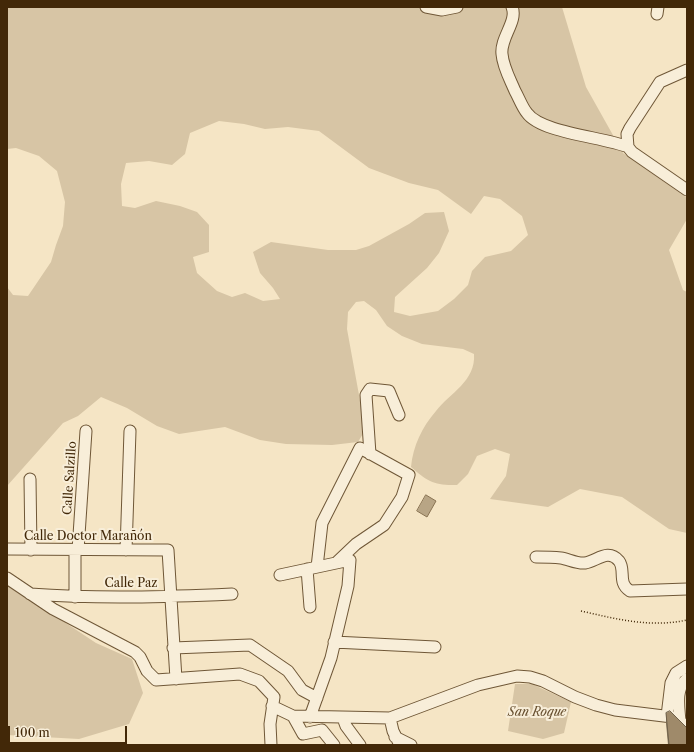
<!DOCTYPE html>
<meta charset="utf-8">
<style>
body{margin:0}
#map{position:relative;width:694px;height:752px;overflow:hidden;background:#f5e5c5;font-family:"Libre Caslon Text",serif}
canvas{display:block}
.frame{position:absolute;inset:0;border:8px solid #422808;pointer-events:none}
.scale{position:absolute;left:8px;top:726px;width:119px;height:18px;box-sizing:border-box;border:2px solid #422808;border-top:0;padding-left:5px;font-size:12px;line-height:14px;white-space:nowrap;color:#422808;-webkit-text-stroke:3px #f8eed9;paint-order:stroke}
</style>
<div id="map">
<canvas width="694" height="752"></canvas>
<div class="frame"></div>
<div class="scale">100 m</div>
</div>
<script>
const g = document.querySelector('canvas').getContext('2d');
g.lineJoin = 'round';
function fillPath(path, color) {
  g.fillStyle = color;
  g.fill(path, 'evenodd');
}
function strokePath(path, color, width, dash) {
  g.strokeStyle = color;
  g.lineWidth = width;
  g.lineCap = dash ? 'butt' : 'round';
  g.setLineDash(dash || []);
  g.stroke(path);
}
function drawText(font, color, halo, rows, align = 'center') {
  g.font = font + ' "Libre Caslon Text",serif';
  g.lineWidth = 4;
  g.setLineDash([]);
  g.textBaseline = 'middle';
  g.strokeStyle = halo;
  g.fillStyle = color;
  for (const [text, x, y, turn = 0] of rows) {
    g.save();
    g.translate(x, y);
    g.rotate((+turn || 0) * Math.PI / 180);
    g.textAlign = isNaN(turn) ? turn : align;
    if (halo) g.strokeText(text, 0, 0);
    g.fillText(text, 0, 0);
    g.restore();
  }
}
const green = new Path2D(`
 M7,7h555l24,80 37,66 64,45v21l-18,31 14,40 4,2v241l-18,-4 -47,-32 -42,-8 -32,18 -58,-8 16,-23 4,-22 -15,-5 -18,7 -9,18 -11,11c-22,1 -30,-4 -46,-18 2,-21 11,-40 25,-56 14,-18 40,-30 38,-57l-11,-5 -41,-5 -20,-8 -15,-10 -11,-16 -12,-9 -8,1 -8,10 -1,17 16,88 1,15 -6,10 -26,3 -46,-1 -26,-4 -35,-13 -46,7 -22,-8 -30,-18 -26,-11 -23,19 -15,7 -56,63v-199l6,8 15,1 23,-34 5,-17 7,-19 2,-24 -8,-31 -18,-15 -23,-8 -9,1zM219,121l25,3 21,5 23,-2 31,4 50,37 40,15 29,7 33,24 13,-18 16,3 22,17 6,19 -17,16 -26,6 -13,14 -4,14 -14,14 -16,12 -28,5 -16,-4 1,-15 32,-29 12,-15 10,-22 -5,-19 -19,1 -16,11 -40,22 -13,4h-28l-57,-8 -18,10 7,21 13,15 7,11 -17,2 -18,-8 -13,4 -15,-6 -20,-18 -4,-16 16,-5v-27l-12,-13 -17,-6 -24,-5 -21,7 -13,-2 -1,-22 5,-21 23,-2 23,4 13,-11 5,-21z
 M7,584l89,59 36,16 11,34 -14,31 -50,15 -72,-4z
 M515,684h17l39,18 -7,31 -21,6 -35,-8z`);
const water = new Path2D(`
 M426,495l10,6 -9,16 -10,-6z`);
const path = new Path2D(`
 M581,611c35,8 70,17 106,9`);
const minor = new Path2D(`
 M426,7l16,3 15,-3
 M512,7c6,14 -12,31 -10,47 1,13 8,25 13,37 4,7 7,16 12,22 14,20 77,24 101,34l4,5 55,38
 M657,14l1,-7
 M628,147l-1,-13 3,-6 30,-46 27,-12
 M370,454l-4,-59 4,-6 19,2 10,24
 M30,479l1,71
 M7,549l161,1 8,129
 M78,550l8,-119
 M126,550l4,-119
 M536,557c8,0 16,0 25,1 7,1 16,6 24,5 12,-2 23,-15 34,-2 7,9 -2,22 11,30l57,-2
 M317,567l5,-44 38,-75 49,27 -7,22 -18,28 -28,19 -20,19
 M307,569l3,38
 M280,575l70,-15 -2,26 -17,72 -21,59
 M7,578l46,31 82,43 5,5 7,14 9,9 84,-6 19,7 15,16 -4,27 1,21
 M30,594c68,5 135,3 202,0
 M75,597v-47
 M334,642l101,5
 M173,648l77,-3 38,26 14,19 15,8
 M272,706l21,10 97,2 88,-33 39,-9 13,1 13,4 32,16 21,8 19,5 57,7 8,4 7,7
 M293,716l10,18 19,-4 12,15
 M667,716l4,-33 5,-10 11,-7
 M343,718l3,8 14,19
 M390,718l3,13 7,14
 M680,721c-1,-13 -5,-33 7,-42
 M395,737l16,8`);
const wall = new Path2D(`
 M666,713l21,32h-19l-2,-22z`);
const building = new Path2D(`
 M670,711l17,17v17h-18l-3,-32z`);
const streetNames = [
 ["Calle Salzillo",70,478,-86],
 ["Calle Doctor Marañón",88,537],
 ["Calle Paz",131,584]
];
const parkNames = [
 ["San Roque",537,713]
];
fillPath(green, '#d7c5a5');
fillPath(water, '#b8a585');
strokePath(water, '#897353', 1);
strokePath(minor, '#6f5737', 13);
strokePath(path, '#422808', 1.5, [1, 2]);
strokePath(minor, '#f8eed9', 11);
fillPath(wall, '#89775b');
fillPath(building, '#9f8a6a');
strokePath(building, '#6f614a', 1);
drawText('12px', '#422808', '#f8eed9', streetNames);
drawText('italic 12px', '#674f2f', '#f8eed9', parkNames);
</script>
